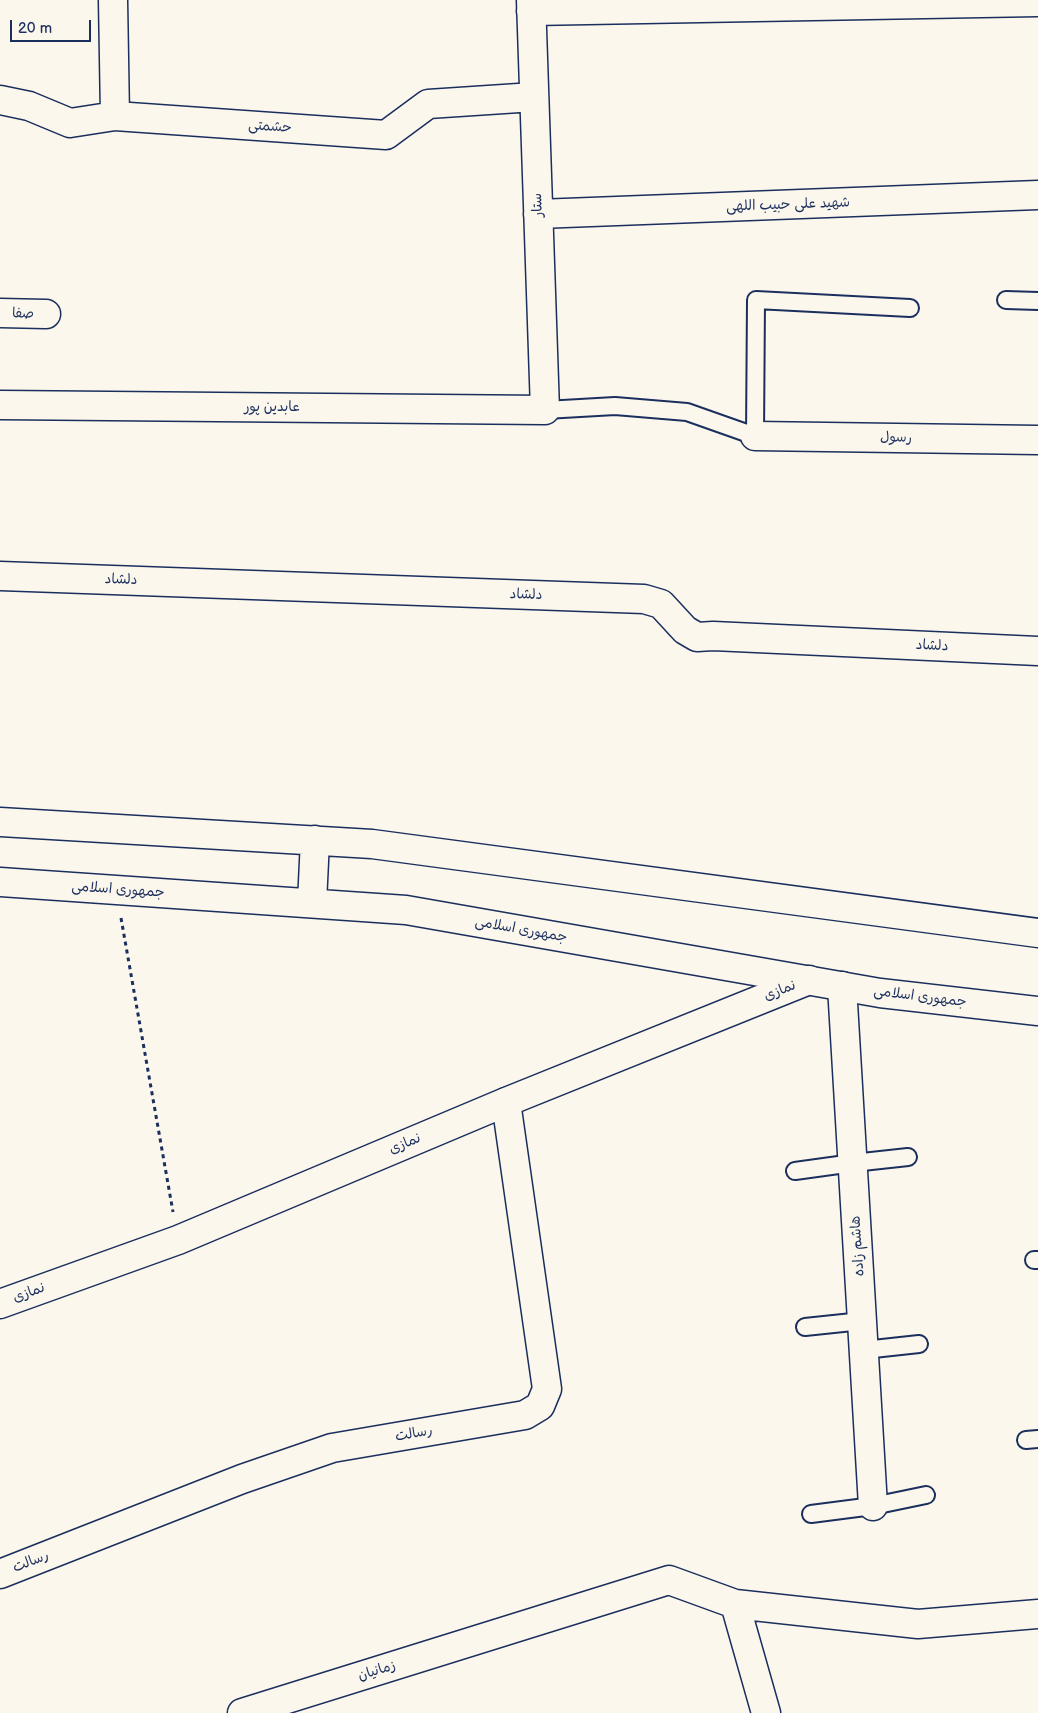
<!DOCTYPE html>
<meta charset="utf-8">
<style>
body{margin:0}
#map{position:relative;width:1038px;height:1713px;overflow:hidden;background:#fbf7ec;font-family:"Balsamiq Sans",sans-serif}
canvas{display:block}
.scale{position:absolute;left:10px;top:20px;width:81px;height:22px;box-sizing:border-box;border:2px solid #1b2f5e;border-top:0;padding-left:6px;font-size:15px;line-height:18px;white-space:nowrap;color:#1b2f5e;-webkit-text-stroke:4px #fbf7ec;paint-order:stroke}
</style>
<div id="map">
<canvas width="1038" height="1713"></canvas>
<div class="scale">20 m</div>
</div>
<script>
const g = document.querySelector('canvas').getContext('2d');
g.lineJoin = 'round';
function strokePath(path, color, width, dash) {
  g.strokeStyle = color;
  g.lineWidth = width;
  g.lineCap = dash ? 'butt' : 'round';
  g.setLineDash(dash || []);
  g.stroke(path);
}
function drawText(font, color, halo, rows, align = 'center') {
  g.font = font + ' "Balsamiq Sans","Playpen Sans Arabic",sans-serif';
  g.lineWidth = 4.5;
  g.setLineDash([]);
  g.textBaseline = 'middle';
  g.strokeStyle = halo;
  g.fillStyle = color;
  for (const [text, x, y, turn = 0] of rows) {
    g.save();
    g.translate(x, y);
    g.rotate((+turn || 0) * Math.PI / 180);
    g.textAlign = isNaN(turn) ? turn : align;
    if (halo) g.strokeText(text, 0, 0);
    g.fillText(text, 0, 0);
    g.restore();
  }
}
const path = new Path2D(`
 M121,918l52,294`);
const service = new Path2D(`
 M1006,300l32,1
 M545,410l70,-4 72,6 68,24 1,-136 154,8
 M795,1171l58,-8 55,-6
 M1034,1260h4
 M805,1327l57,-6
 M864,1350l55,-6
 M1026,1440l12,-1
 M811,1514l62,-8 53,-11`);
const minor = new Path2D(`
 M113,0l2,116
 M531,11l507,-9
 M0,100l29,6 41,17 45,-7 271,19 42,-31 106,-7
 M538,214l500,-19
 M0,313l46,1
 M0,405l545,5 -14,-410
 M755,436l283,4
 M0,576l644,23 17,5 24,26 12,7 16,-1 325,15
 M842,986l31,520
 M0,1574l242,-95 90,-31 193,-33 15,-9 7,-17 -41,-287
 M735,1604l31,109
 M242,1713l427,-133 66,24 183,20 120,-10`);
const tertiary = new Path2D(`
 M0,1304l178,-64 328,-138 303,-122`);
const secondary = new Path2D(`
 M0,822l372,22 666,89
 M0,882l406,28 474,83 158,18
 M312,903l3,-63`);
const streetNames = [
 ["حشمتی",270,127,4],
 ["ستار",538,205,-92],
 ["شهید علی حبیب اللهی",788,205,-2],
 ["صفا",23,314,1],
 ["عابدین پور",272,407],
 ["رسول",896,438,1],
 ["دلشاد",121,580,2],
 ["دلشاد",526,595,2],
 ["دلشاد",932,646,3],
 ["جمهوری اسلامی",118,890,4],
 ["جمهوری اسلامی",521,930,10],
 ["نمازی",780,991,-22],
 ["جمهوری اسلامی",920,997,7],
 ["نمازی",405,1144,-23],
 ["هاشم زاده",858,1246,-94],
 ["نمازی",29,1293,-20],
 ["رسالت",414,1434,-10],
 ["رسالت",31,1562,-21],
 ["زمانیان",377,1671,-17]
];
strokePath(service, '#1b2f5e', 20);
strokePath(minor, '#1b2f5e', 31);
strokePath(tertiary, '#1b2f5e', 31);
strokePath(secondary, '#1b2f5e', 31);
strokePath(path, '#1b2f5e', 3, [4, 4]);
strokePath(service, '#fbf7ec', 16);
strokePath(minor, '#fbf7ec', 28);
strokePath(tertiary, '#fbf7ec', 28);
strokePath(secondary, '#fbf7ec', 28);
drawText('14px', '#1b2f5e', '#fbf7ec', streetNames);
</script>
